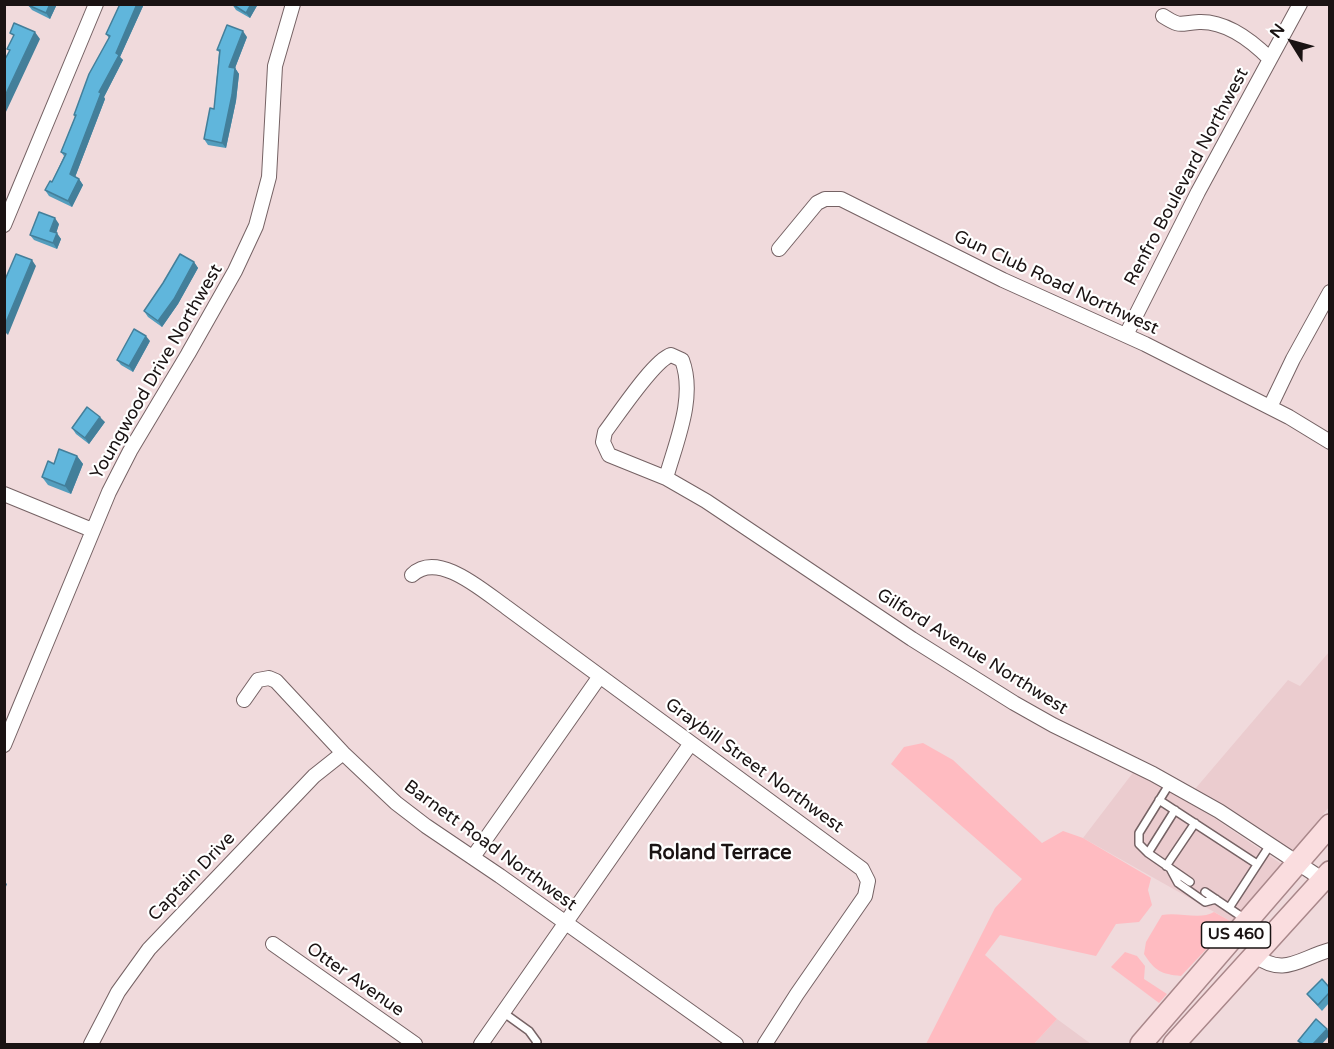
<!DOCTYPE html>
<style>
body{margin:0}
#map{position:relative;width:1334px;height:1049px;overflow:hidden;background:#f0dadc;font-family:"Varela Round",sans-serif}
canvas{display:block}
.frame{position:absolute;inset:0;border:6px solid #1a1313;pointer-events:none}
.north{position:absolute;left:1262px;top:12px;width:60px;height:60px;-webkit-text-stroke:4px #fff;paint-order:stroke;rotate:307deg;font-size:16px;font-weight:700;line-height:24px;text-align:center;color:#1a1313}
.north::after{content:'';display:block;margin:auto;width:21px;height:27px;background:#1a1313;clip-path:polygon(50% 0,100% 100%,50% 72%,0 100%)}
</style>
<div id="map">
<canvas width="1334" height="1049"></canvas>
<div class="frame"></div>
<div class="north">N</div>
</div>
<script>
const g = document.querySelector('canvas').getContext('2d');
g.lineJoin = 'round';
function fillPath(path, color) {
  g.fillStyle = color;
  g.fill(path, 'evenodd');
}
function strokePath(path, color, width, dash) {
  g.strokeStyle = color;
  g.lineWidth = width;
  g.lineCap = dash ? 'butt' : 'round';
  g.setLineDash(dash || []);
  g.stroke(path);
}
function drawText(font, color, halo, rows, align = 'center') {
  g.font = font + ' "Varela Round",sans-serif';
  g.lineWidth = 4.5;
  g.setLineDash([]);
  g.textBaseline = 'middle';
  g.strokeStyle = halo;
  g.fillStyle = color;
  for (const [text, x, y, turn = 0] of rows) {
    g.save();
    g.translate(x, y);
    g.rotate((+turn || 0) * Math.PI / 180);
    g.textAlign = isNaN(turn) ? turn : align;
    if (halo) g.strokeText(text, 0, 0);
    g.fillText(text, 0, 0);
    g.restore();
  }
}
const built = new Path2D(`
 M1329,652v155l-36,44 -98,-62 93,-109 12,6z
 M1135,770l69,41 79,54 -51,57 -149,-84z
 M1057,1019l34,25h-57z`);
const green = new Path2D(`
 M923,743l30,17 89,83 21,-12 20,7 68,40 -3,12 4,15 -13,17 -23,2 -20,32 -96,-21 -15,20 72,64 -23,25h-108l69,-136 27,-29 -131,-115 13,-17z
 M1214,912l18,10 -51,54c-20,-2 -26,-5 -37,-22l2,-12 16,-27c17,-3 39,5 52,-3z
 M1125,952l12,4 8,10 -1,13 23,15 -8,9 -48,-36z`);
const lane = new Path2D(`
 M1170,783l-31,50v11l9,9 42,29
 M1159,800l98,64
 M1148,853l27,-43
 M1166,866l29,-43
 M1171,870l7,13 27,19 11,-3
 M1205,892l40,27
 M1229,908l41,-63
 M504,1013l25,18 8,11 -1,2`);
const street = new Path2D(`
 M1163,16c19,12 16,7 36,6 27,-1 53,19 71,37
 M4,225l92,-221
 M779,249l38,-46 8,-4h16l162,81 142,64 144,73 41,25
 M1126,335l72,-143 102,-188
 M671,355l11,5c14,37 -6,82 -16,118l-57,-23 -6,-13 2,-10c13,-17 49,-72 66,-77z
 M1270,407l23,-48 37,-67
 M666,478l40,23 206,138 102,64 39,22 100,49 66,37 103,68
 M4,494l88,36
 M412,575c26,-25 71,16 94,32l356,262 6,12 -3,15 -68,98 -32,50
 M244,700l14,-20 11,-2 7,3 67,72 53,50 30,23 74,50 236,168
 M4,745l105,-253 21,-41 58,-97 47,-83 21,-45 13,-49 6,-111 18,-62
 M473,857l127,-181
 M273,944l142,100
 M1254,955c30,22 44,4 76,-5
 M91,1044l27,-52 31,-43 165,-173 29,-23
 M481,1044l210,-301`);
const primary = new Path2D(`
 M1141,1044l189,-219
 M1174,1044l156,-172`);
const wall = new Path2D(`
 M57,4l-7,15 -18,-9 -4,-5z
 M120,4h24l-24,53 3,3 -19,37 1,2 -30,78 4,2 4,6 -11,22 -23,-11 -4,-6 7,-8 12,-26 -3,-4 14,-35 -1,-2 35,-77 -3,-4z
 M232,4h26l-8,14 -14,-8z
 M247,37l-12,31 4,6 -3,27 -10,47 -18,-3 -4,-6 10,-30 5,-57 -2,-2z
 M59,224l-3,9 5,6 -4,10 -23,-9 -4,-5z
 M194,262l4,6 -20,36 -16,23 -14,-10 -4,-6z
 M150,341l-17,31 -12,-7 -4,-5z
 M105,422l-16,22 -13,-10 -4,-6z
 M77,456l6,8 -12,30 -23,-9 -6,-8 12,-13z
 M1329,987v16l-7,8 -11,-12 -4,-5z`);
const shadedWall = new Path2D(`
 M50,4h7l-7,15 -4,-6z
 M137,4h7l-24,53 3,3 -19,37 1,2 -31,81 -4,-6 29,-82z
 M251,4h7l-8,14 -4,-5z
 M243,31l4,6 -12,31 4,6 -3,27 -10,47 -4,-5 7,-76z
 M35,32l5,7 -35,75 1,3 -2,4v-23z
 M79,179l4,6 -11,22 -4,-6z
 M55,218l4,6 -4,13 -5,-6z
 M57,233l4,6 -4,10 -4,-6z
 M32,260l4,6 -28,69 -4,-4v-4z
 M194,262l4,6 -20,36 -16,23 -4,-6z
 M146,336l4,5 -17,31 -4,-6z
 M100,417l5,5 -16,22 -4,-6z
 M77,456l6,8 -12,30 -6,-8z
 M4,881l3,3 -3,8z
 M1327,1029l2,3v4l-7,8h-9z`);
const building = new Path2D(`
 M50,4l-4,9 -18,-8v-1z
 M120,4h17l-21,49 3,2 -20,37 2,1 -31,81 9,5 -11,22 -23,-11 5,-9 2,1 14,-28 -5,-2 15,-37h-2l15,-41 21,-38 -4,-2z
 M232,4h19l-5,9z
 M14,23l21,9 -31,66v-37l6,-11 -3,-1 7,-14 -4,-2z
 M227,25l16,6 -14,36 6,1 -3,27 -10,48 -18,-4 6,-31 4,1 6,-59h-3z
 M39,212l16,6 -5,13 7,2 -4,10 -23,-8z
 M16,254l16,6 -28,67v-45z
 M180,254l14,8 -20,37 -16,22 -14,-10 19,-28z
 M134,329l12,7 -17,30 -12,-6z
 M87,407l13,10 -15,21 -13,-10z
 M59,449l18,7 -12,30 -23,-9 6,-16 6,3z
 M1322,979l7,8v6l-11,12 -11,-11z
 M1316,1019l11,10 -14,15h-10l-5,-3z`);
const shields = [
 [1236,935,69]
];
const shieldNames = [
 ["US 460",1236,935]
];
const streetNames = [
 ["Renfro Boulevard Northwest",1187,177,-62],
 ["Gun Club Road Northwest",1056,283,25],
 ["Youngwood Drive Northwest",157,372,-60],
 ["Gilford Avenue Northwest",972,652,32],
 ["Graybill Street Northwest",754,766,36],
 ["Barnett Road Northwest",490,846,36],
 ["Captain Drive",192,877,-46],
 ["Otter Avenue",355,980,35]
];
const neighbourhoodNames = [
 ["Roland Terrace",720,854]
];
fillPath(built, '#ebcccf');
fillPath(green, '#ffbbc1');
strokePath(lane, '#756264', 10);
strokePath(street, '#756264', 16);
strokePath(primary, '#a9878a', 24);
strokePath(lane, '#fff', 7);
strokePath(street, '#fff', 14);
strokePath(primary, '#fadddf', 21);
fillPath(wall, '#539dbd');
fillPath(shadedWall, '#437f9a');
fillPath(building, '#60b6dc');
strokePath(building, '#437f9a', 1.5);
for (const [x, y, w] of shields) {
  const box = new Path2D();
  box.roundRect(x - w / 2, y - 13, w, 26, 4.5);
  g.fillStyle = '#fff';
  g.fill(box);
  strokePath(box, '#1a1313', 1.5);
}
drawText('bold 16px', '#1a1313', null, shieldNames);
drawText('18px', '#1a1313', '#fff', streetNames);
drawText('bold 20px', '#1a1313', '#fff', neighbourhoodNames);
</script>
